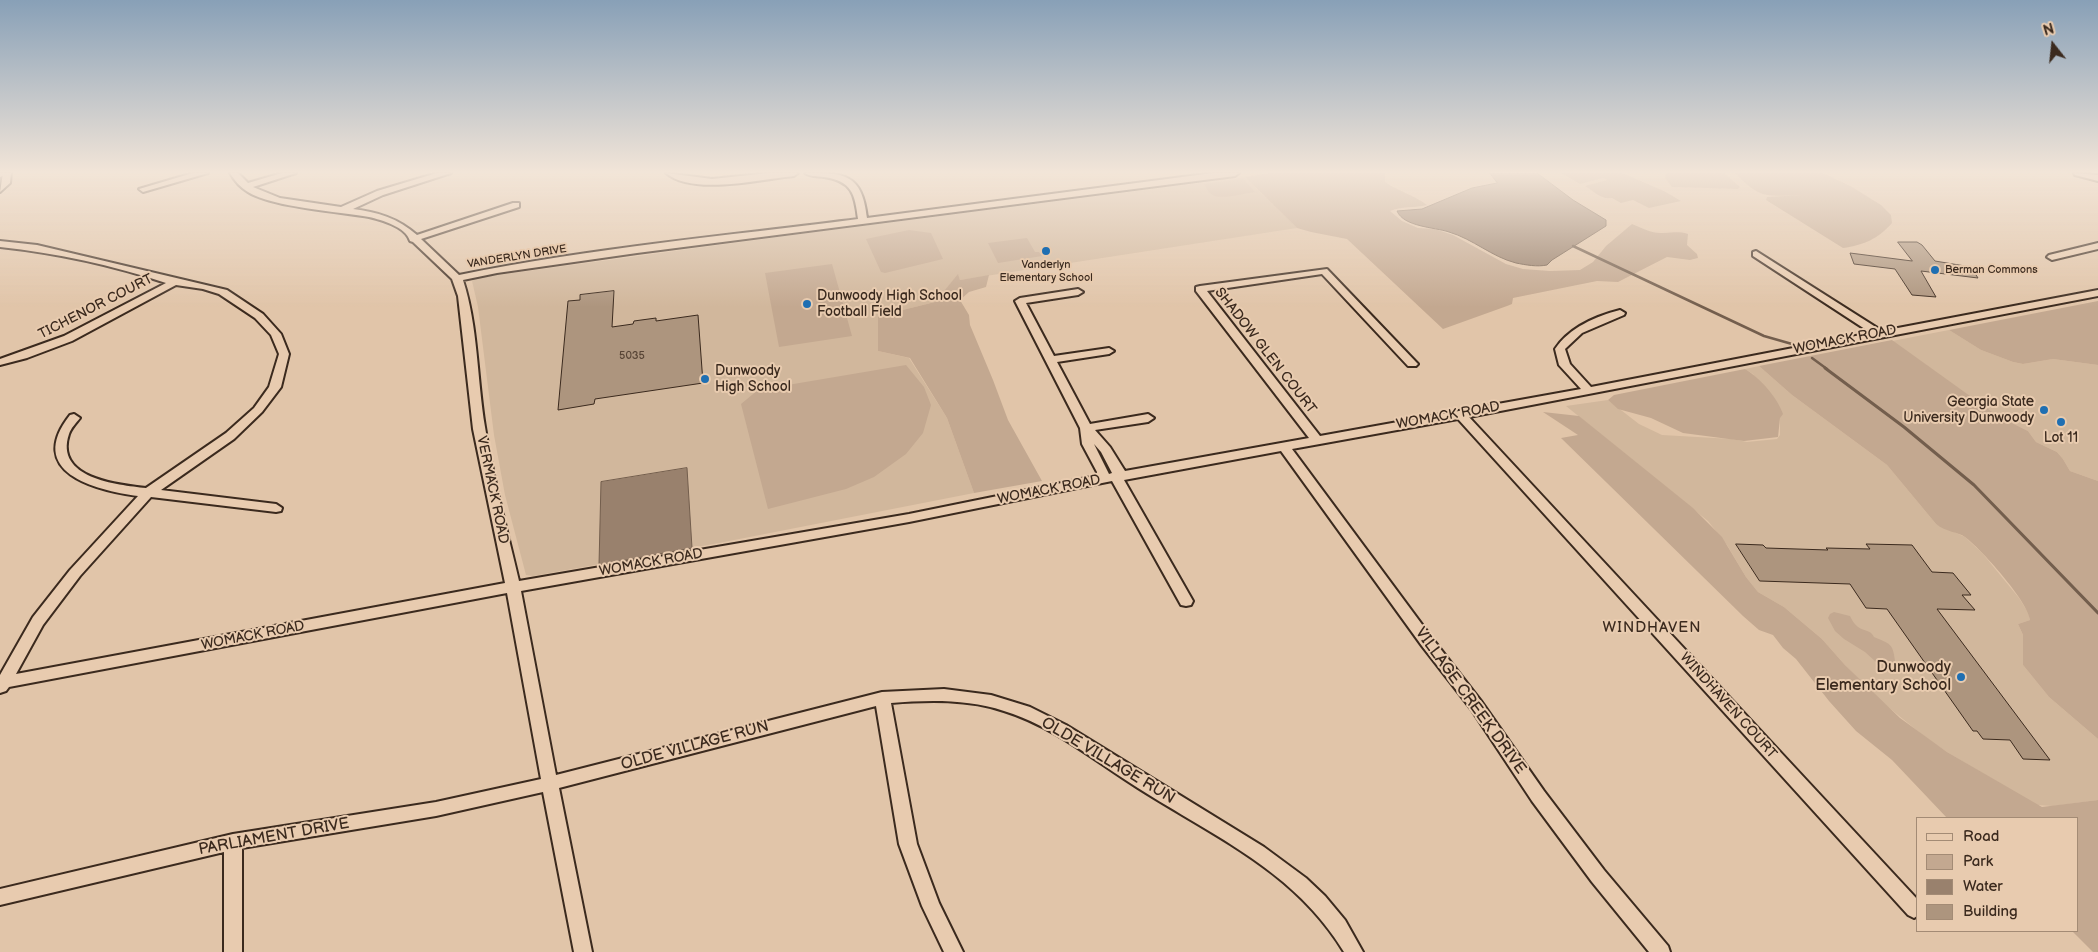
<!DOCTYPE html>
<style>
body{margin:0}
#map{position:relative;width:2098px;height:952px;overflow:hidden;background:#e1c5a9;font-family:"Balsamiq Sans",sans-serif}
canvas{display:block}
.legend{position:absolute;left:1916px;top:817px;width:162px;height:115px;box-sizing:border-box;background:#e8cbaf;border:1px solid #a38b75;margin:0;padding:6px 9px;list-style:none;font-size:15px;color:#3b2a1e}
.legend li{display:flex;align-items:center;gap:10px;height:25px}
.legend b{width:25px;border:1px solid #a38b75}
.north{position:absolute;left:2028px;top:20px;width:50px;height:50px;-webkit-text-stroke:4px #e8cbaf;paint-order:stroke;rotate:344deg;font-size:14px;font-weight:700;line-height:20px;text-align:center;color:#3b2a1e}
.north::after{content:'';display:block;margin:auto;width:18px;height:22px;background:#3b2a1e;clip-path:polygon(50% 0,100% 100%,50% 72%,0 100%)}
</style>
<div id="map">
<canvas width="2098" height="952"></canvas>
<ul class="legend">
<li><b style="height:6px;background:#e8cbaf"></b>Road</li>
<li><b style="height:14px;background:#c3a890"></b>Park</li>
<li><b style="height:14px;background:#99816d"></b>Water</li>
<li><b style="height:14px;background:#ad957e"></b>Building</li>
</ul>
<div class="north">N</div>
</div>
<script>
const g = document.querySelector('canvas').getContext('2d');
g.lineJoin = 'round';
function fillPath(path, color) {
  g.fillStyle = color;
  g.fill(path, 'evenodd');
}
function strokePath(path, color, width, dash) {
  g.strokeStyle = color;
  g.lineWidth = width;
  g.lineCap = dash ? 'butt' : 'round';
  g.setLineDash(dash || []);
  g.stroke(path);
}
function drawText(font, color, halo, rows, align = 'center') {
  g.font = font + ' "Balsamiq Sans",sans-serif';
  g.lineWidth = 4;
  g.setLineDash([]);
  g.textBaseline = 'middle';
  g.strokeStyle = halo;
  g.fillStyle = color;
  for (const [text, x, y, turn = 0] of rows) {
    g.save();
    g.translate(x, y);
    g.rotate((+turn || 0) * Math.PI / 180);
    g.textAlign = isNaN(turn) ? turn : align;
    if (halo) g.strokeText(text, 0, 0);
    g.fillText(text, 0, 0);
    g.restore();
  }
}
const built = new Path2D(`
 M1245,177l52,51 -337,52 -2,-5 -23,27 -57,14v35l31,7 38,60 27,75 -255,50 -186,33 -7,-1 -21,-80 -11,-60 -16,-128 -6,-26 4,-3 324,-44z
 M1949,330l32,20 32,12 10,2 30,-5 45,6v116l-28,-10 -7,-12 -6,-7 -21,-10 -8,-11 -30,-15 -106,-75z
 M1759,366l33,29 95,70 49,59 29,13 18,17 36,44 10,16 1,6 -12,4 5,11v30l26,32 49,42v61l-45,6 -17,-1 -89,-53 -22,-15 -43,-35 -37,-37 -23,-26 -38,-32 -26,-15 -12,-15 -19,-32 -19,-24 -142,-115 42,-6 31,24 23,11 70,4 15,3 30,-3 3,-4v-17l-27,-44 -8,-5z`);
const green = new Path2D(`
 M1269,173h116v9c13,9 29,13 42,23 -12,3 -26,1 -37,6l12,10 16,7 17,1 18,6 53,29 17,5 27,2 30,-1 13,-8 13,-16 26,-22c10,4 21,10 31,9 10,0 15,-2 25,1l-1,11 10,9 1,4 -8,2 -23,-3 -49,25 -21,-1 -84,17 -1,6 -5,2 -64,23 -96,-90 -36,-7 -14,-4 -52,-51z
 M1561,173h61l42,18 17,10 -32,7 -16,-8 -12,3 -9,-5c-12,2 -19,-8 -27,-12l22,-6 -4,-2 -23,6z
 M1666,173h58l16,14 -2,2 -66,-2 -7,-9z
 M1735,173h88l29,14 29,18 10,10 1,8c-14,16 -28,22 -49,25l-77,-48 1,-3 36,-2c-36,1 -42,5 -68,-22z
 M1243,179l12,13c-9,1 -37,9 -44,2 -3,-2 -5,-7 -7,-10z
 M909,230l22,3 12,26 -58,14 -4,-1 -15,-33z
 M1027,238l8,14h4l3,4 -44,7 -10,-20z
 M832,264l20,72 -73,11 -14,-74z
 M958,274l2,6 29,-5 -3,12 -17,5 -9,8 9,15 1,10 23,55 15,40 34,61 -68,12 -27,-75 -37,-60 -32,-7v-35l57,-14z
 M2098,301v64l-45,-6 -30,5 -10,-2 -32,-12 -32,-20z
 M1892,340l106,76 30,15 8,11 21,10 6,7 7,12 28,10v258l-49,-42 -26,-32v-30l-5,-11 12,-4c-2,-19 -50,-72 -65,-83 -7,-5 -19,-5 -29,-13l-49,-59 -95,-70 -33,-29z
 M906,365l18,22 7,18 -8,28 -17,21 -32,23 -28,12 -78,20 -27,-105 17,-14z
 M1745,369c15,9 32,28 38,45l-3,4 -2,19 -34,4 -61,-8 -32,-15 -33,-9 -10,-9 6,-5z
 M1543,412l36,4 114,92 29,29 24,40 12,15 26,15 38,32 23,26 55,53 47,34 95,55 56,-7v152h-5l-21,-21h5v-113h-130l-55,-58 -36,-29 -27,-30 -33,-42 -13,-11 -10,-13 -14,-5 -16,-14 -182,-178 17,-3z
 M1834,612l16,4c2,4 4,8 8,11 7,5 12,2 16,10 16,7 19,6 21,24l-5,4 -14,-3 -11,-10 -21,-13 -9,-8 -7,-13 2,-4z`);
const water = new Path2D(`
 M1490,173h47l36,27 33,20v6l-54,34 -5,5c-10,2 -21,0 -31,-2 -24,-6 -43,-24 -67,-31 -15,-5 -45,-5 -52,-21l25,-2 50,-21 25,-5z
 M687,468l5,80 -93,17 2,-83z`);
const streamFar1 = new Path2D(`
 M1573,246l191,90 28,8
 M1812,358l15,11`);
const stream = new Path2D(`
 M1825,368l79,59 70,58 124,128`);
const building = new Path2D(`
 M1898,242h19l5,3 13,16 36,6 7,11 -57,-7 15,26 -24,-2 -17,-26 -41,-5 -4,-11 62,8z
 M614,291l-2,36 21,-3 1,-3 22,-3v3l42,-6 5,68 -108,16 -1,5 -36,6 10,-109 12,-1v-5z
 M1736,544l27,1 3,3 62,2 -2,-2 44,1 -4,-5 46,1 20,27 21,1 18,22h-9l13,15 -38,-1 113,151 -27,-1 -13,-19 -27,-1 -6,-8h-4l-86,-122 -21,-1 -16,-24 -90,-3z`);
const minor = new Path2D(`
 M3,173h8l-1,10 -10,9z
 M193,173h15l-65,19 -4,-3z
 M230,173h8l10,10 34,-10h14l-43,14 27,11 61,9 36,-16 60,-18h14l-68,22 -30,14c24,3 45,9 64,26l96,-32h6v4l-98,32 38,36c132,-27 266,-39 399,-56 -3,-25 -6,-38 -34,-42 -6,-1 -14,0 -19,-4 39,0 57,0 62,45l346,-45h26l-4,3 -598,77 -140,20 -34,7c15,46 14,99 22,147 8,52 22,103 34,154l390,-67 187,-38 1,-4 -15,-28 -2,-16 -65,-127 5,-3 58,-9 5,3 -5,3 -52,8 28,53 55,-8 5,3 -5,3 -52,8 33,62 58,-10 6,4 -6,4 -53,8 15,17 15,24 184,-33 -113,-147v-4l4,-1 127,-17 89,93 2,2 -2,2h-8l-86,-92 -115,17 113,145 261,-47 -22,-24 -4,-16c14,-21 41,-33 65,-39l5,3 -1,2 -42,18 -17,16 5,15 21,23 280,-54 -118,-77v-4l3,-1 126,80 216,-41v6l-629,121 448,482v17l-3,2 -6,-3 -450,-496 -166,30 140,189 49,63 63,90 60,79 64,76 2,6h-21l-57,-70 -60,-81 -61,-92 -49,-63 -141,-195 -157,29 69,121 -2,4 -5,1 -5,-1 -69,-124 -203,41 -388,69 35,184 326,-83 62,-3 47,6 39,12 36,18 198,122 42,31 19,18 20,24 18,32h-19c-49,-81 -129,-115 -206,-164 -43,-27 -85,-62 -134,-77 -36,-12 -76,-11 -113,-8l26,141 22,59 24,49h-19l-22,-46 -23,-62 -23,-138 -317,82 33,164h-18l-31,-160 -107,24 -194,32v104h-18v-100l-224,53v-16l233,-55 203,-32 105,-23 -34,-186 -498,94 -3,4 -6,2v-18l33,-58 37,-47 68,-74c-44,-6 -113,-24 -68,-81l4,-1 6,4c-4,5 -9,10 -11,16 -15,44 48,51 77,54l80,-55 28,-25 15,-21 10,-33 -8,-19 -16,-17 -36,-24 -16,-5 -27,-4 -104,56 -45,17 -27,7v-6l64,-23 102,-53c-54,-18 -110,-30 -166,-36v-6l37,4 190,45 36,24 18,20 8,20 -8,33 -19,25 -28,27 -73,51 115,14 6,4 -1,3 -5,1 -125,-15 -71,79 -37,49 -27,49 489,-91 -32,-154 -15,-133 -6,-17 -39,-37 -3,-1c-4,-14 -28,-21 -41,-24 -30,-5 -97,-10 -121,-25 -7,-4 -14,-12 -18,-19zM1094,444l7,8 11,21 -3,1z
 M666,173l46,6 57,-6h29l-4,3c-33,3 -101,20 -128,-3z
 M2074,173l24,2v6l-23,-6z
 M2098,243v6l-46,11 -5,-3 2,-2z`);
const major = new Path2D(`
 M0,173h10l-10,4z`);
const markers = [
 [1046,251,5,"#1f6fb2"],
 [1935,270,5,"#1f6fb2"],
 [807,304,5,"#1f6fb2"],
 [705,379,5,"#1f6fb2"],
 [2044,410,5,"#1f6fb2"],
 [2061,422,5,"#1f6fb2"],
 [1961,677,5,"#1f6fb2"]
];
const farStreetnames = [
 ["VANDERLYN DRIVE",517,257,-9]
];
const farPoinames = [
 ["Vanderlyn",1046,265],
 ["Elementary School",1046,278],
 ["Berman Commons",1945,270,"left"]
];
const numberNames = [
 ["5035",632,356]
];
const poiNames = [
 ["Dunwoody High School",817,296],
 ["Football Field",817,312],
 ["Dunwoody",715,371],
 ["High School",715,387],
 ["Georgia State",2034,402,"right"],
 ["University Dunwoody",2034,418,"right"],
 ["Lot 11",2061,438,"center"]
];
const streetNames = [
 ["TICHENOR COURT",96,307,-27],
 ["WOMACK ROAD",1845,340,-11],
 ["SHADOW GLEN COURT",1265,351,52],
 ["WOMACK ROAD",1448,416,-10],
 ["VERMACK ROAD",492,490,78],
 ["WOMACK ROAD",1049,490,-11],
 ["WOMACK ROAD",651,563,-10],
 ["WOMACK ROAD",253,636,-11],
 ["WINDHAVEN COURT",1728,706,48]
];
const neighbourhoodNames = [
 ["WINDHAVEN",1652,628]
];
const nearPoinames = [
 ["Dunwoody",1951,668],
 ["Elementary School",1951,686]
];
const nearStreetnames = [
 ["VILLAGE CREEK DRIVE",1470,701,54],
 ["OLDE VILLAGE RUN",695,746,-15],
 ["OLDE VILLAGE RUN",1108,761,31],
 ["PARLIAMENT DRIVE",274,837,-10]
];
fillPath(built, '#d1b79c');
fillPath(green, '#c3a890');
fillPath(water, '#99816d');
strokePath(water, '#735e4d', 1);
strokePath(streamFar1, '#735e4d', 2.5);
strokePath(stream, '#735e4d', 3);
fillPath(building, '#ad957e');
strokePath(building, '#3b2a1e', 1);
strokePath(minor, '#3b2a1e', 4);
strokePath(major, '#3b2a1e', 4);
fillPath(minor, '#e8cbaf');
fillPath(major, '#e8cbaf');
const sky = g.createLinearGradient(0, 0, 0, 307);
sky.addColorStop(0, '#88a0b7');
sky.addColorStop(0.56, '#f2e5d8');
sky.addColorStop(1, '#f2e5d800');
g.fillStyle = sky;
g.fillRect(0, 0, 2098, 307);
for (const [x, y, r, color] of markers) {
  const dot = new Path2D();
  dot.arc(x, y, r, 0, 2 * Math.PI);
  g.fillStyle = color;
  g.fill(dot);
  strokePath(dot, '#e8cbaf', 2);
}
drawText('11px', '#3b2a1e', '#e8cbaf', farStreetnames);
drawText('11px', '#3b2a1e', '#e8cbaf', farPoinames);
drawText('11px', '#584536', null, numberNames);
drawText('14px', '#3b2a1e', '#e8cbaf', poiNames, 'left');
drawText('14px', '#3b2a1e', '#e8cbaf', streetNames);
g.letterSpacing = '1px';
drawText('15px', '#3b2a1e', '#e8cbaf', neighbourhoodNames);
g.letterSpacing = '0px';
drawText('16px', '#3b2a1e', '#e8cbaf', nearPoinames, 'right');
drawText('16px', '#3b2a1e', '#e8cbaf', nearStreetnames);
</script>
